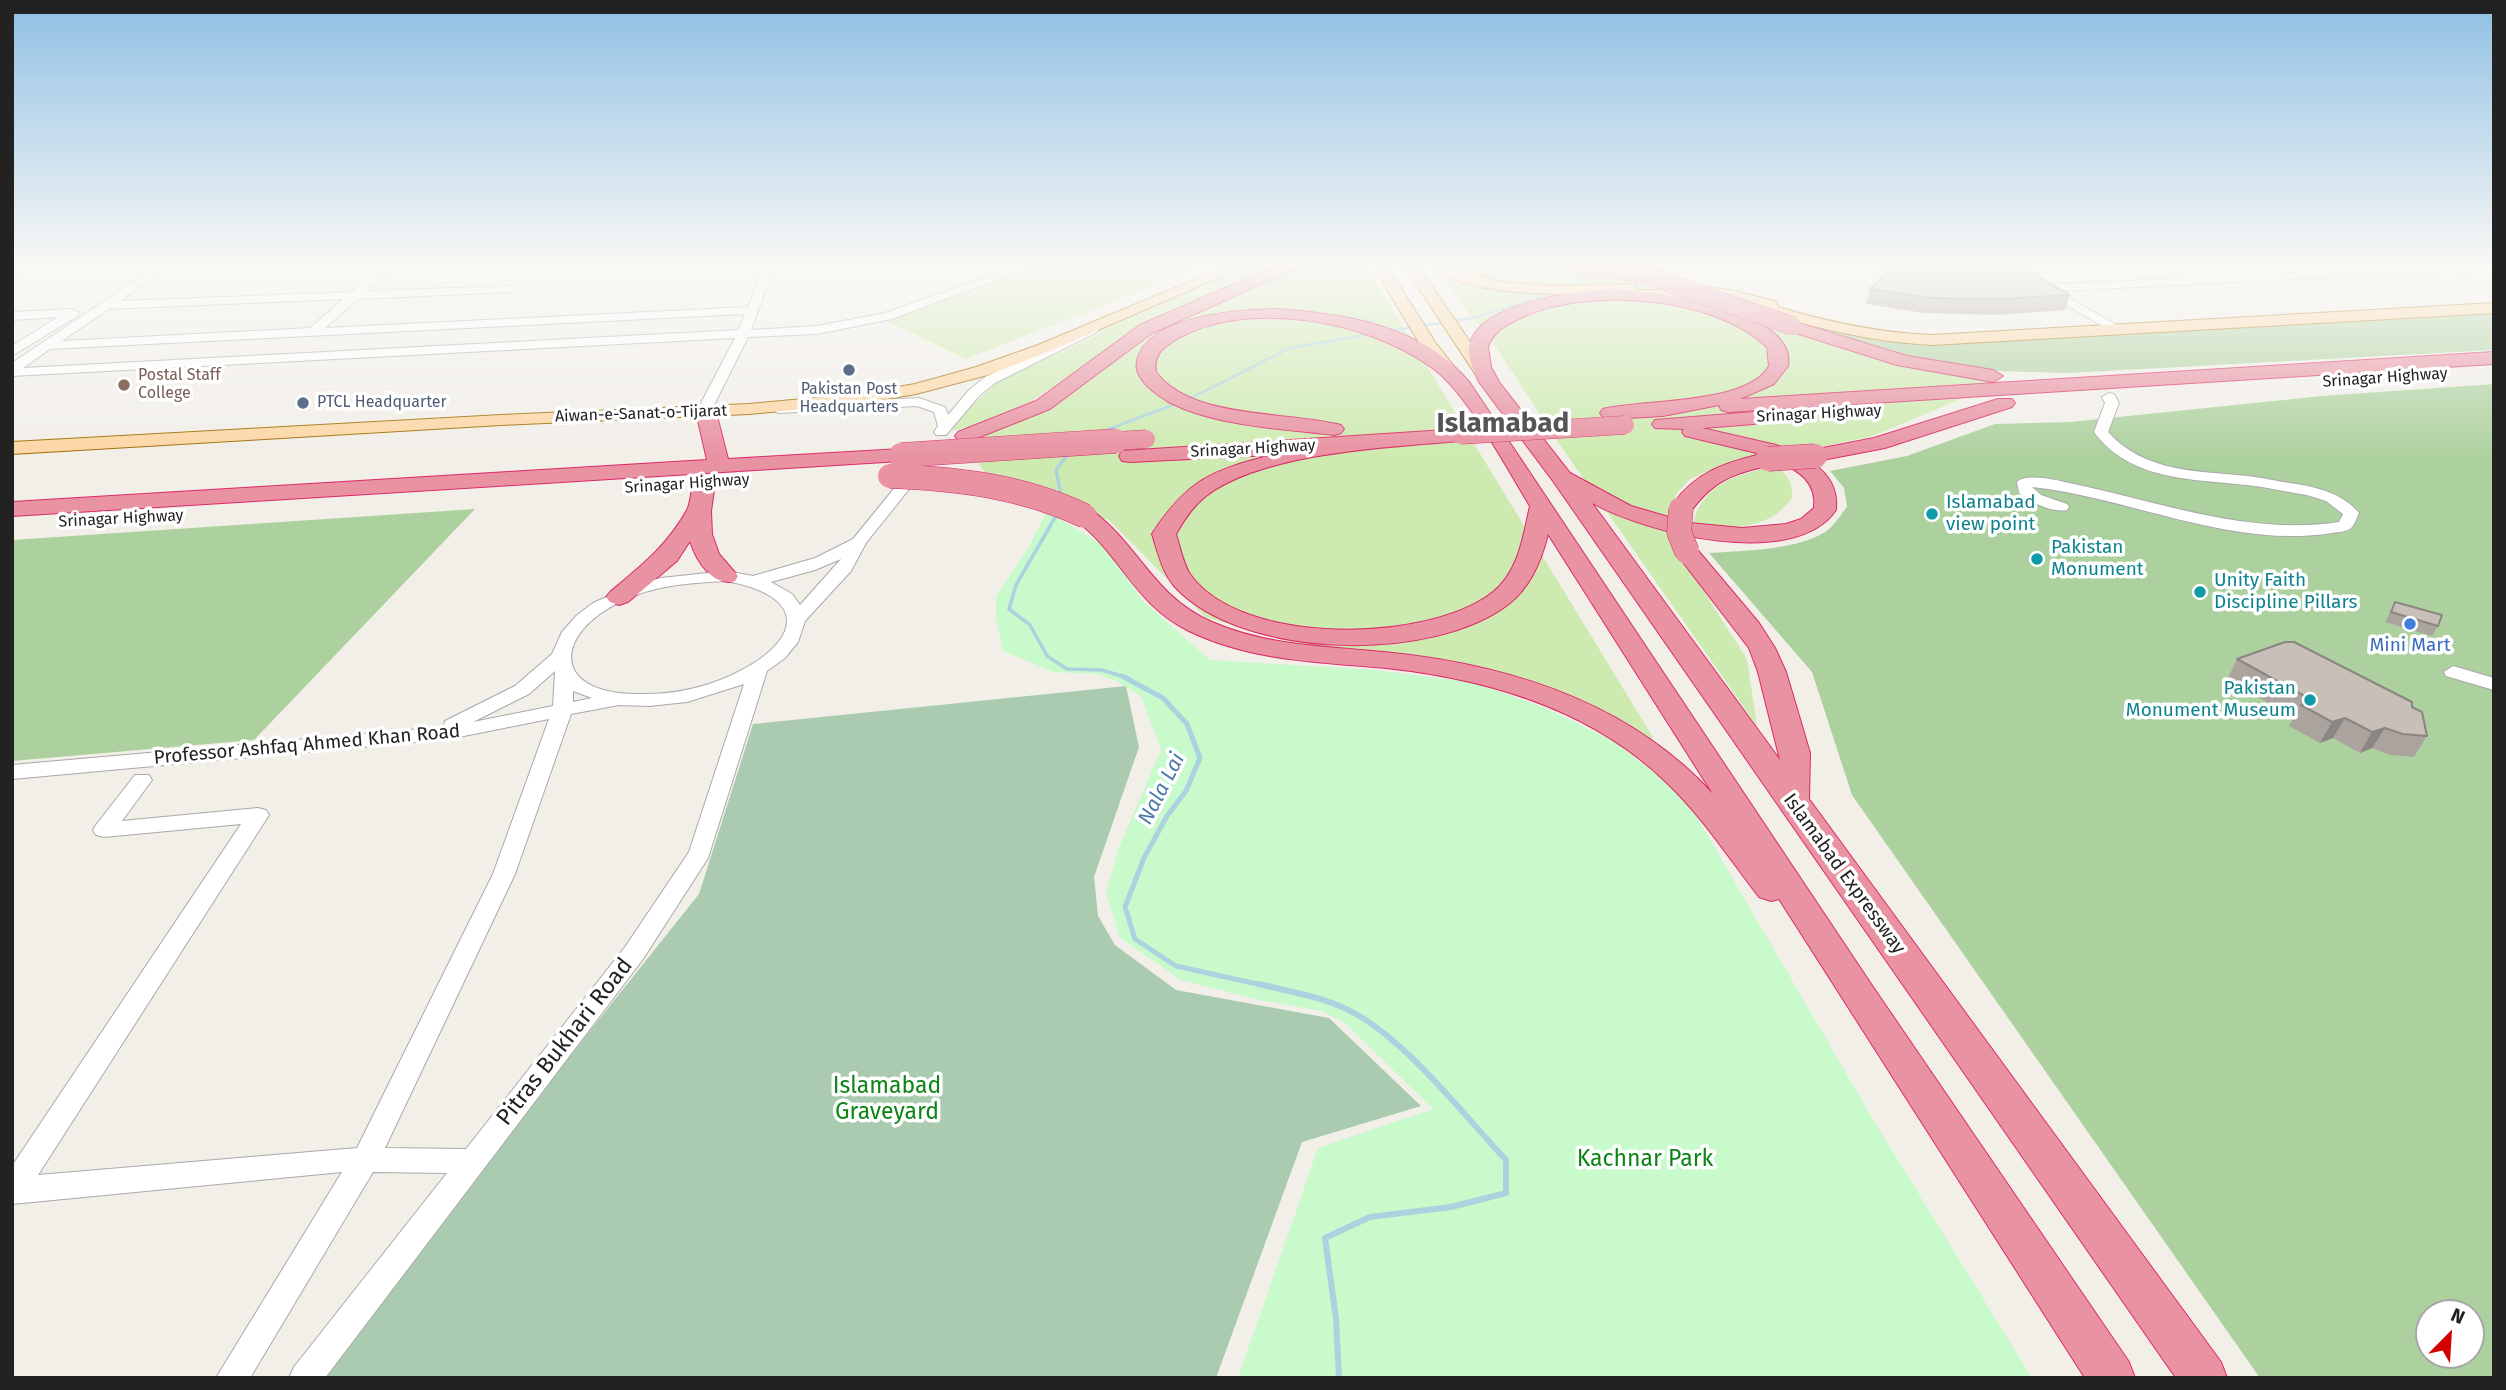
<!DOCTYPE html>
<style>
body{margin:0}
#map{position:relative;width:2506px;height:1390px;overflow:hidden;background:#f2efe9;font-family:"Fira Sans",sans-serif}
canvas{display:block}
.frame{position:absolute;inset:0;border:14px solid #222;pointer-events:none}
.north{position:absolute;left:2415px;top:1299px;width:70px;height:70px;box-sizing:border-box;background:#fff;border:2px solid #a7a7a7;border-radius:50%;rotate:24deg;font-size:19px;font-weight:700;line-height:28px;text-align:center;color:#222}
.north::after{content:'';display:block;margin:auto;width:24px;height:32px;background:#d40000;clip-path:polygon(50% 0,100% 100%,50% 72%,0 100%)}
</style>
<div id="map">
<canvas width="2506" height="1390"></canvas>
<div class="frame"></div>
<div class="north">N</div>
</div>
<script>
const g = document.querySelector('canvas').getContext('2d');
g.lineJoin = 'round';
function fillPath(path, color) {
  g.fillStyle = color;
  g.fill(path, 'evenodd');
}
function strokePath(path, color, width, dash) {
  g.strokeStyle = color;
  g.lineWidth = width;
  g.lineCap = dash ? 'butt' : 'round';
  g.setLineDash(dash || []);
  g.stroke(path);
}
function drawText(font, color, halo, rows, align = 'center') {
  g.font = font + ' "Fira Sans",sans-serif';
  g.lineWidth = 7;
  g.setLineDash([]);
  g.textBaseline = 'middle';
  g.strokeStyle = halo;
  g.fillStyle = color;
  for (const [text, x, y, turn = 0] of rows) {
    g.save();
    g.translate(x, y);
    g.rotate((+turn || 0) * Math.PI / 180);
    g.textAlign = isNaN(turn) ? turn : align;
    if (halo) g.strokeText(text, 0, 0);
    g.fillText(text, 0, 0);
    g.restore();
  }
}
const grass = new Path2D(`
 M1037,263h151l14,4 -236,92 -79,-38z
 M1250,263h37l-67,28 -93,45 -102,70 -38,17 -35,8 6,-12 39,-37 94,-44 30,-18z
 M1304,263h60l290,476 -164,-70 -193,-25 -92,-27 -96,-97 -123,-46 -24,-34 66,-23 141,-96z
 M1430,263h112l101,14 212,75 95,21 54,8 -131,55 -58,12 -74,10 -21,7 -31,15 -11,12 -9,17 -1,26 79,124 10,67 -197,-281 -63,-96z
 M1775,466c13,9 18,16 17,32 -24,34 -63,30 -100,28 10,-43 44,-51 83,-60z`);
const forest = new Path2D(`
 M1740,302l163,39 591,-31v40l-426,23 -74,-2 -60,-9 -65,-14z
 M2494,384v994h-234l-408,-583 -40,-123 -103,-119c32,-2 95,-3 120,-24 7,-6 12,-15 18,-22l-3,-19 -14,-17 77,-15 88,-32 75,-2 252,-26zM2429,1313h42v42h-42z
 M475,509l-221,231 -242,21v-221z`);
const cemetery = new Path2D(`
 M1126,686l13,61 -45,130 4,39 17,29 61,45 153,28 92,88 -119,36 -86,236h-903l386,-484 54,-170z`);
const park = new Path2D(`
 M1047,511l65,40 29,48 69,61 165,10 97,12 71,25 67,32 74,56 190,326 158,257h-794l80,-230 115,-39 -89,-87 -23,-11 -62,-11 -78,-20 -61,-42 -14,-45 13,-46 42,-97 -20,-54 -23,-14 -21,-8 -43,-2 -51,-21 -7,-32v-22l31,-47z`);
const streamFar3 = new Path2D(`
 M1565,287l16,-7 9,-9
 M1390,331l87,-14 80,-26
 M1187,400l103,-52 81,-14
 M1101,432l77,-29`);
const streamFar2 = new Path2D(`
 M1062,499l-6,-29 12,-16
 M1057,514l-41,71 -7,24 21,16 17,31 20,13 35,1 26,8`);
const streamFar1 = new Path2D(`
 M1122,676l41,22 24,26 13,34 -14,33 -19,25 -23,42 -19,49 10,32 41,27 90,20`);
const stream = new Path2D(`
 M1259,984c32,8 67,13 97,30 53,30 107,100 150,146v33l-55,14 -81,10 -45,21 11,81 3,59`);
const minor = new Path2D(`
 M80,263h74l-5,3 -137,6v-6z
 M161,263h12l-53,38 232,-9 33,-29h11l-30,28 144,-5 6,3 -6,3 -152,7 -33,29 423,-21 17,-44h10l-24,67 66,-4 68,-13 141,-50h15l-149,56 -75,15 -69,3 -33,66 -7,4 -7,-4 34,-65 -723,38v-13zM343,299l-33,29 -248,13 47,-32zM745,314l-7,16 -715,38 27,-19z
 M1855,263h23l42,9 -6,3 -54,-9z
 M2098,263h62l-5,3 -151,8 -6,-3 6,-3z
 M2438,263h14l42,16v7l-40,-15 -397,20 63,36 2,3 -6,4 -78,-46 6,-3 395,-20z
 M73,309l6,4 -2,3 -65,40v-10l46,-29 -46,3v-8z
 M1093,325l6,4 -2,3 -102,51 -16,13 -33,39h-10l-2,-3 4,-6 -4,-14 -17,-6 -139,7 -7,-4 7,-4 141,-7 26,9 3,8 21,-25 16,-13z
 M2109,393l5,1 5,9 -11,29c37,41 90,39 140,44 16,2 33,6 48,8 24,4 47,10 63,29 -2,4 -4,11 -7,14 -4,5 -14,5 -20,6 -101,16 -200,-35 -300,-46l9,8 26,9 2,3 -2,3c-16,3 -36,-8 -48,-17l-2,-11c10,-9 39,-2 52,1 89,18 178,53 270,39l4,-8 -17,-13 -19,-6c-20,-3 -40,-8 -60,-10 -54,-6 -117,-4 -153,-53l11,-29 -3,-6z
 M906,478l8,5 -48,60 -15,28 -46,50 -7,21 -13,16 -18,13 -59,187 -65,101 -318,419h-36l5,-11 153,-194 -74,-1 -123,206h-34l126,-206 -330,32v-38l229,-342 -137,13 -8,-2 -3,-5 3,-5 39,-50h14l3,5 -30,41 136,-13 8,2 3,5 -231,360 319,-27 136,-274 56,-155 -100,20 -437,40v-14l432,-38 1,-6 70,-35 37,-32 10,-22 14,-16 17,-13 40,-18 28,-7 65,-7 27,5 62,-18 38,-19 48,-59zM841,559l-41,46 -8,-11 -21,-12 44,-12zM726,581c83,15 77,60 8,93 -31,15 -64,21 -98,20 -86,-1 -82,-61 -14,-93 32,-16 69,-18 104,-20zM555,671l-2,35 -80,16 56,-28zM744,684l-55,168 -64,95 -159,202 -81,-1 130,-274 56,-160 48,-9 30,1 38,-4zM573,691l19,7 -19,4z
 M2453,666l41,12v12l-48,-14 -2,-4z`);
const major = new Path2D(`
 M1234,263h18l-202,88 -62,24 -72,19 -59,10 -108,10 -248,11 -489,29v-12l489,-27 248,-11 108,-10 58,-10 61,-17 62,-22z
 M1371,263h14l50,79 24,31 -2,4h-12l-25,-33z
 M1402,263h14l74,108 -2,4h-12z
 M1426,263c27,-1 52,15 79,19 41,6 84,3 126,2l5,1 1,5h51l7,-5 41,6 41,11 1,5c51,15 101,26 154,28l562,-32v10l-562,32c-62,-3 -121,-18 -180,-37l-2,-4c-16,-5 -34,-10 -50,-6h-86l-5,-1 -2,-4c-46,2 -147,4 -181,-30z`);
const highway = new Path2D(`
 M1283,263h21l-2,3 -150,67 -102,76 -78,31h-14l-3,-4 3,-4 78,-31 104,-76z
 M1613,289c38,2 185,20 175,77l-14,18 -34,15 754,-47v12l-766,48 -7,-2 -2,-5 -56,11 -53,3 -7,-2 -3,-4 3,-4c39,-10 145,-4 166,-43l-2,-19c-54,-51 -178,-60 -244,-30 -15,7 -30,14 -35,30l3,20 8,15 71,91 61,33 58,17 53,5 44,-4 15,-5 13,-11c3,-26 -15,-37 -36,-47l-2,3c-40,9 -62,14 -87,50h-16l-3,-5 3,-5c23,-32 51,-41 88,-50l-76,-18 -3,-4 2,-3 -29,-1 -3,-4 3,-4 99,-8 7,2 3,4 -3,4 -7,2 -52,4 74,17 30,13 1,-7 67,-13 124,-39h14l3,4 -3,4 -127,41 -73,14c17,13 26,26 24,48 -42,61 -190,23 -244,-7l188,257 -22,-88 -9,-24 -70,-91 -4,-5 4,-5 8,-2 8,2 64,76 16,25 11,24 24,81 -1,46 412,563 6,16h-51l-623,-897 -74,-99c-4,-10 -10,-20 -10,-31 1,-48 109,-60 144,-62z
 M1275,309c69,4 149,17 195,74l403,604 256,375 6,16h-50l-306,-479 -8,2 -12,-4c-30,-39 -57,-81 -93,-115 -75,-73 -178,-103 -280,-114 -67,-6 -135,-7 -197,-37 -54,-26 -67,-75 -112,-110l-4,-5 4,-5h16c47,36 61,86 119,111 55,24 113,24 172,30 123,12 244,49 329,142l-165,-260c-6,25 -17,52 -38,69 -75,60 -267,57 -335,-16 -13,-15 -17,-34 -23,-53 35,-54 60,-64 120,-79l-142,7 -8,-1 -3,-5 3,-5 339,-22 7,2 3,4 -3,4 -7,2c-71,6 -197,11 -255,55 -13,10 -22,24 -30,38 4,13 7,29 14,40 51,73 239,69 303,18 26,-21 30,-56 37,-86 -24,-39 -63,-114 -99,-139 -63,-46 -183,-69 -254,-28 -13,8 -24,15 -21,33 36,48 132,39 185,53l3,4 -3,4 -7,2c-51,-6 -121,-9 -167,-34 -13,-8 -34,-23 -30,-40 10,-46 102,-51 138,-52z
 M1792,321l115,35 86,14 10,6 -10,6 -96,-17 -111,-35 -3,-4z
 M706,406l7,2 3,4 12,47 173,-10 8,1 3,5 -3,5 -8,1 -889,55v-14l695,-42 -11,-48 3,-4z
 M704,476l8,2 3,5 -4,28 1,23 7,20 19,22 -3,5c-23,6 -39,-21 -45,-40l-13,20 -49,41 -9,3 -9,-3 -4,-5 4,-5c31,-26 57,-46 77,-82 5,-10 3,-22 9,-32z`);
const highwayBridgeFar1 = new Path2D(`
 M1571,263l72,11 149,52
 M1461,435l164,-10
 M1089,443l57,-4`);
const highwayBridge = new Path2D(`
 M901,455l215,-14
 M1768,459l47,-3
 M890,476c69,3 132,10 195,40
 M1681,509l-2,23 8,20`);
const wall = new Path2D(`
 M1870,289l200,6 -5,15 -68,5 -73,-2 -58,-9z
 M2395,602l43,24 -6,10 -47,-14z
 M2237,659l190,77 -13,21 -24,-2 -18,-7 -12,5 -27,-15 -13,5 -31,-17 5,-9 -67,-37z`);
const shadedWall = new Path2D(`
 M2345,718l-12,20 -13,5 12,-21z
 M2385,728l-13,20 -12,5 12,-21z`);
const building = new Path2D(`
 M1896,263h30l17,2 72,-2 55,32 -68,4 -73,-1 -59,-9z
 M2395,602l47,13 -4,11 -47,-14z
 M2285,642h9l118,60v5l10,5 5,24 -24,-2 -18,-6 -13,4 -27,-14 -13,4 -31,-17 11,-5 -75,-41z`);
const markers = [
 [849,370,7,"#5c6f8a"],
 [124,385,7,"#8d6e63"],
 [303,403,7,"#5c6f8a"],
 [1932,514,7,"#0f9aa8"],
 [2037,559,7,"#0f9aa8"],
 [2200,592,7,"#0f9aa8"],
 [2410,624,7,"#3f7fe0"],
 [2310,700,7,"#0f9aa8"]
];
const farEducationnames = [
 ["Postal Staff",138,376],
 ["College",138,394]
];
const farStreetnames = [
 ["Srinagar Highway",2385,378,-4],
 ["Aiwan-e-Sanat-o-Tijarat",641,414,-2],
 ["Srinagar Highway",1819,414,-3],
 ["Srinagar Highway",1253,449,-3],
 ["Srinagar Highway",687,484,-4],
 ["Srinagar Highway",121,519,-3]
];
const farServicenames = [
 ["Pakistan Post",849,390],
 ["Headquarters",849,408],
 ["PTCL Headquarter",317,403,"left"]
];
const cultureNames = [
 ["Islamabad",1946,503],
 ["view point",1946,525],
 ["Pakistan",2051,548],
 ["Monument",2051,570],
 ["Unity Faith",2214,581],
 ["Discipline Pillars",2214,603],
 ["Pakistan",2296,689,"right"],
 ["Monument Museum",2296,711,"right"]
];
const shopNames = [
 ["Mini Mart",2410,646]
];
const streetNames = [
 ["Professor Ashfaq Ahmed Khan Road",307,745,-5],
 ["Islamabad Expressway",1844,874,54]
];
const waterNames = [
 ["Nala Lai",1162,789,-63]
];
const nearStreetnames = [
 ["Pitras Bukhari Road",565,1042,-52]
];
const nearParknames = [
 ["Islamabad",887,1087],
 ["Graveyard",887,1113],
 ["Kachnar Park",1645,1160]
];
const farTownnames = [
 ["Islamabad",1503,424]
];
fillPath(grass, '#cdebb0');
fillPath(forest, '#add19e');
fillPath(cemetery, '#aacbaf');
fillPath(park, '#c8facc');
strokePath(streamFar3, '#aad3df', 2.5);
strokePath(streamFar2, '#aad3df', 3.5);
strokePath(streamFar1, '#aad3df', 5);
strokePath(stream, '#aad3df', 6);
strokePath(minor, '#a9a9a9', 2);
strokePath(major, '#a06b00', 2);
strokePath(highway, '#dc2a67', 2);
fillPath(minor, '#fff');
fillPath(major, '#fcd6a4');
fillPath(highway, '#e892a2');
strokePath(highwayBridgeFar1, '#dc2a67', 19, []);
strokePath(highwayBridge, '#dc2a67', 25, []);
strokePath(highwayBridgeFar1, '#e892a2', 18);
strokePath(highwayBridge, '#e892a2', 24);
fillPath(wall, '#aba49e');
fillPath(shadedWall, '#8b8681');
fillPath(building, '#c7bfb8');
strokePath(building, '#8b8681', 2);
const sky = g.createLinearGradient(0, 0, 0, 457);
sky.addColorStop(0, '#8fc0e4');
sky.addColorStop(0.58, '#f9f8f5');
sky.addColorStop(1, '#f9f8f500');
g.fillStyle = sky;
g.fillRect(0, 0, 2506, 457);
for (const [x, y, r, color] of markers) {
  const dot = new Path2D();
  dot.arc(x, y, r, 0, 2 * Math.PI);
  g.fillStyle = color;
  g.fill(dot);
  strokePath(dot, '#fff', 2.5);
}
drawText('16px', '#785e54', '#fff', farEducationnames, 'left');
drawText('16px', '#222', '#fff', farStreetnames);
drawText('16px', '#4e5e75', '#fff', farServicenames);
drawText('19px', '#0d838f', '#fff', cultureNames, 'left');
drawText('19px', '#366cbe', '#fff', shopNames);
drawText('19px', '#222', '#fff', streetNames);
drawText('italic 21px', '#4a7aab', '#fff', waterNames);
drawText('23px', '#222', '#fff', nearStreetnames);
drawText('23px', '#0c8416', '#fff', nearParknames);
drawText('bold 28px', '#555', '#fff', farTownnames);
</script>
